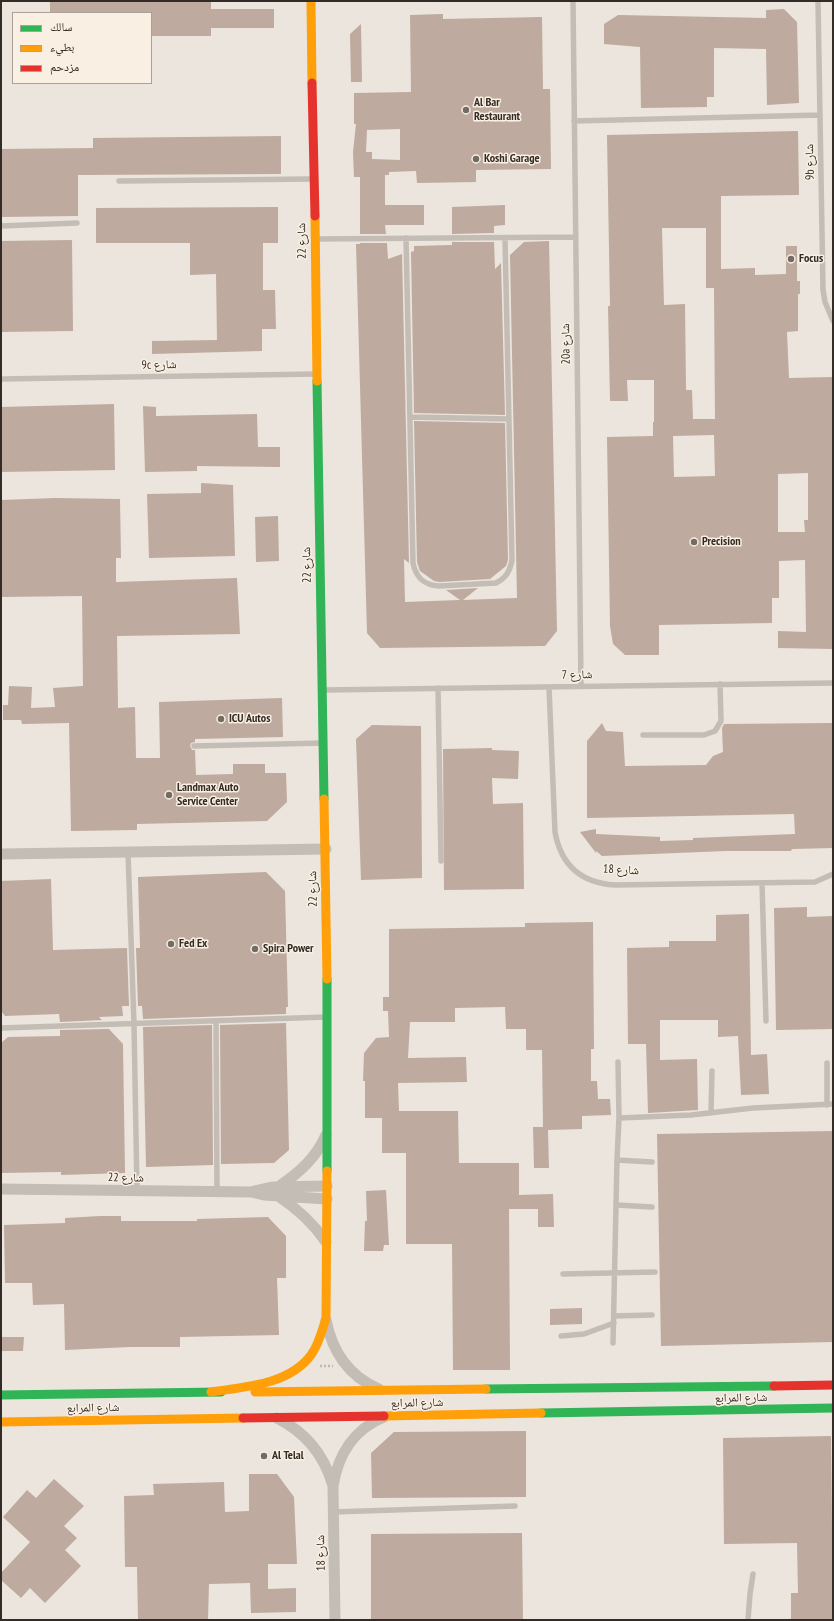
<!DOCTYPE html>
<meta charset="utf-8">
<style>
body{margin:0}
#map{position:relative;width:834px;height:1621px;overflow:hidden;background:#ebe5dd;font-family:"PT Sans Narrow","Noto Naskh Arabic",sans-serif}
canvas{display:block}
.frame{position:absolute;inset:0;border:2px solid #332b25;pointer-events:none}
.legend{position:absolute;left:12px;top:12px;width:140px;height:72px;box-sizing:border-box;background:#f9f0e3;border:1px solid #aaa197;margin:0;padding:5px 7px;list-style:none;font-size:12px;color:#332b25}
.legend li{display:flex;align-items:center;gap:8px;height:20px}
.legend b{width:20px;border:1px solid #aaa197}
</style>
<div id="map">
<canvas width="834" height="1621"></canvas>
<div class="frame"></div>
<ul class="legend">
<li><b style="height:5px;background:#30b455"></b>سالك</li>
<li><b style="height:5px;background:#ff9f0a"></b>بطيء</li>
<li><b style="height:5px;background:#e5322d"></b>مزدحم</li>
</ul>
</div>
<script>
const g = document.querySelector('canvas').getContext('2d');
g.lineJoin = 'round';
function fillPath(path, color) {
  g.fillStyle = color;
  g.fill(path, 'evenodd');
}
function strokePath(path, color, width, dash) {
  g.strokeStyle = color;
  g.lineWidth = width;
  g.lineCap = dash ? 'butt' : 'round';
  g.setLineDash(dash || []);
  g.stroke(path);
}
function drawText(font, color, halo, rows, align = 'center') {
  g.font = font + ' "PT Sans Narrow","Noto Naskh Arabic",sans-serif';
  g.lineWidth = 3;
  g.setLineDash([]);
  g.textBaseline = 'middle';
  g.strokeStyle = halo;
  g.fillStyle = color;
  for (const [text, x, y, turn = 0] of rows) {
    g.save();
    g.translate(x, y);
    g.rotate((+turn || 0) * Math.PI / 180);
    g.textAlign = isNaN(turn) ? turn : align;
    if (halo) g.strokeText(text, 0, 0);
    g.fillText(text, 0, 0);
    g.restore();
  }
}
const building = new Path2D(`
 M50,1h161v8h63v19h-63v8h-60v-23h-101z
 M784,9l13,13 2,81 -32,2 -1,-56 -52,-1v49h-7v10l-66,1 -1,-61 -36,-3v-20l14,-9 148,3v-8z
 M443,14v5l99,-2 1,72h7l1,80 -75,1v12l-59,1 -1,-12 -27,1v3h-4v30h39v20h-39l1,9h-26v-57h-6l-1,-25 3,-28h-2v-31l57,-1 -1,-77zM400,129v31l-28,-1v-7h-6l1,-22z
 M361,24l1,58h-11l-1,-48z
 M798,131l1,64 -78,1v73l34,-1v7l31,-1v-28h11v35h3v13h-2v37l-11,1 2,46 44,-1v272l-55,-1v-17l28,1 -1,-72 -26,1v37h-7v25l-113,2v30h-34l-12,-11 -3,-18 -3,-189 46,-1v-14h1v-42h-27l1,21h-18l-2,-95h2l-3,-171zM662,228h44v60h8l1,131h-22l-1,-29h-6l-1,-86 -21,1zM714,435l1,41 -41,1 -1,-41zM808,473v47h-4l1,12h-27v-58z
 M281,136v38l-203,1v41l-77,1v-68l92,-1v-10z
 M505,205v20l-11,1v7l-42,1v-27z
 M278,207v36h-15v47h12l1,39h-14v22l-110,3v-13l65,-1 -1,-66 -26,1v-32h-94v-35z
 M72,240l1,91 -72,1v-91z
 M549,241l8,390 -12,15 -165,2 -13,-15 -11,-389h4v-1h27l1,16 14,-5 7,309 -5,-4 1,43 55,-2 -14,-10 32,-2 -15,12 54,-2 -7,-343 14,-13z
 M452,242h42l1,27 6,-6 4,152 -91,-2 -3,-161 3,-1v-5l38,-1z
 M114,404l1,66 -114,2v-65z
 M143,406l13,1v9l101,-2 1,33h22v20l-83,-1v5l-52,1z
 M414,421l91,2 3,137 -2,6 -16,13 -51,3 -5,-1 -14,-10 -3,-9z
 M201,483l32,2 2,71 -86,2 -2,-64 54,-1z
 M55,498l65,1 1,59h-5v24l121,-4 3,56 -123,2 1,72 17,-1 1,51h24l-1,-56 123,-4 1,39 -88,2v3l-4,1 -1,3 2,4h3l1,25 37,-1v-10h32v9h21l1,29 -20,19 -130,3v6l-66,1 -2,-108 -47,1 -1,-4h-18v-15h5l1,-19 23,1 -1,21 24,-1 -2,-19 30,-2 -1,-90 -81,1v-97z
 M278,516l1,45 -23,1 -1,-45z
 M602,723l4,8 17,1 2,34 81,-1 7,-9 10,-4 -1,-24 2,-4 109,-1v125l-41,1 -1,2h-65l-124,5 -6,-5v2l-16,-21 16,-3v5l64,3v4l33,-1v-2l102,-4 -1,-20 -207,4v-77z
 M372,725l49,1 1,152 -61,2 -5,-141z
 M492,748v2l27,1 -1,28 -26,-1 1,26 30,-1 1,86 -80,1 -1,-141z
 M266,872l19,19 3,116h-2v7l-143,5 -1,-13h-4l-2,-58h4l-2,-71z
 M51,879l2,71 74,-2 2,58h-7l1,10 -24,1 3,3 -42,2 -1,-8 -54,2 -4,-5v-130z
 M807,907v10l26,-1v113l-57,1 -2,-122z
 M749,914l2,141 16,-1 2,40 -28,1 -3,-59 -20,1v-17h-58v40l37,-1 1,51 -50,3 -2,-69h-18l-1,-96 42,-1v-6h47v-26z
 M593,922l1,127h-3v32h6l1,18h12l1,16 -29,1v13l-34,1 1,38h-15l-1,-41h10l-1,-77h-16v-21h-20l-1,-22 -50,1v14h-45l-2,36 58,-1 1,25 -69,1 1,28h59l1,52h60v32l34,-1 1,33h-16v-18h-29l1,161h-57l-1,-126h-46v-91h-24v-35h-17v-37h-2l1,-28 12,-15 13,-1 -1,-26h-5v-14h6v-68l136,-2v-4z
 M286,1023l3,127 -15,13 -53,1 -1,-139z
 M212,1025l1,140 -67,2 -3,-140z
 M109,1029l14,15 2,129 -64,2v-3l-60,1v-130l7,-6 52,-1v-6z
 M833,1131v211l-172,4 -4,-212z
 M386,1190l3,55h-5l-1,6h-19l1,-30h2l-1,-30z
 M100,1216h21v5h76v-2l71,-2 18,19v42h-9l2,57 -99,2v10h-50l-65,3 -1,-46 -31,1 -1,-22h-27l-1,-58 61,-2v-5z
 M582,1308v16l-32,1v-16z
 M1,1337h23l-1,14h-22z
 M526,1431v66l-154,1 -1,-45 23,-21z
 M831,1436l2,184h-42v-27h7l-1,-50 -73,1 -1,-106z
 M249,1474h28l17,23 3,67h-29v25l28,-1v24l-45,1 -1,-30 -41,1 -1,36h-70l-1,-53h-12l-1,-71 30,-1 -1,-11 71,-2 1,30 24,-1z
 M54,1479l30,27 -20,20 13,12 -12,12 16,16 -36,37 -15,-15 -9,10 -20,-18v-7l29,-31 -27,-25 24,-27 9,8z
 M522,1533l1,87h-152v-86z`);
const path = new Path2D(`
 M320,1366h13`);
const lane = new Path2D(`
 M573,1l8,685
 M818,1l5,289 2,12 8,19
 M574,121l246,-6
 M119,181l194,-2
 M1,226l76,-3
 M406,238l7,325c3,15 11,22 26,23l57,-3c10,-5 14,-12 16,-23l-7,-322
 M316,239l260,-2
 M1,379l315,-5
 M410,417l99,2
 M549,687l6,145c6,33 26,51 60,53l200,-3 18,-8
 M438,688l3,173
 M324,690l509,-7
 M643,735h61l11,-4 6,-10 -1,-37
 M194,746l129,-3
 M128,852l6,172 3,167
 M762,883l4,138
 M216,1021l1,170
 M1,1028l325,-11
 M827,1063v42
 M711,1113l1,-42
 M619,1118l72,-3 62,-7 80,-4
 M617,1160l35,2
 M616,1205l36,2
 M563,1274l92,-2
 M614,1316l38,-1
 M561,1336l23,-2 30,-11
 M613,1343l4,-183 2,-42 -1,-56
 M333,1512l182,-6
 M748,1620l2,-26 3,-20`);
const street = new Path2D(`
 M1,854l325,-5
 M278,1187c21,-14 38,-29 48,-52
 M1,1189l250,3 13,3 63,4
 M254,1191l18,-4 55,-1
 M278,1196c20,13 35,27 48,46
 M326,1320c6,31 23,57 53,69
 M277,1418c28,14 46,35 55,65
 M335,1620l-2,-134c5,-31 21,-57 51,-69`);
const fast = new Path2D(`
 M317,381l7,418
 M327,1171v-192
 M486,1389l288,-3
 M1,1395l220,-3
 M541,1413l292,-5`);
const slow = new Path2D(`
 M311,1l1,82
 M315,216l2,165
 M324,799l3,180
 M211,1392c33,-5 78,-7 100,-37 8,-11 11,-24 15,-37l1,-147
 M255,1392l231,-3
 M384,1416l157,-3
 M1,1422l242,-4`);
const jam = new Path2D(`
 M312,83l3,133
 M774,1386l59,-1
 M243,1418l141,-2`);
const markers = [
 [466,110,4,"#736c65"],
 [476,159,4,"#736c65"],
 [791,259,4,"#736c65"],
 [694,542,4,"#736c65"],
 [221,719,4,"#736c65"],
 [169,795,4,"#736c65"],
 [171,944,4,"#736c65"],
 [255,949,4,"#736c65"],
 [264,1456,4,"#736c65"]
];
const poiNames = [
 ["Al Bar",474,103],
 ["Restaurant",474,117],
 ["Koshi Garage",484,159],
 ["Focus",799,259],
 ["Precision",702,542],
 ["ICU Autos",229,719],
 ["Landmax Auto",177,788],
 ["Service Center",177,802],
 ["Fed Ex",179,944],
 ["Spira Power",263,949],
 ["Al Telal",272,1456]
];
const streetNames = [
 ["9b شارع",810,162,-91],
 ["شارع 22",302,241,-91],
 ["20a شارع",566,344,-91],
 ["9c شارع",159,365,-1],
 ["شارع 22",307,565,-91],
 ["شارع 7",577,675,-1],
 ["شارع 18",621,870,3],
 ["شارع 22",313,889,-91],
 ["شارع 22",126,1178,1],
 ["شارع المرابع",741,1398,-1],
 ["شارع المرابع",417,1403,-1],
 ["شارع المرابع",93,1408,-1],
 ["شارع 18",321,1553,-91]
];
fillPath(building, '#beaa9e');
strokePath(path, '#bcb6af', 2.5, [2, 2]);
strokePath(lane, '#c3bdb6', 5.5);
strokePath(street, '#c3bdb6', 11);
strokePath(fast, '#30b455', 9);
strokePath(slow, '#ff9f0a', 9);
strokePath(jam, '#e5322d', 9);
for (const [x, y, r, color] of markers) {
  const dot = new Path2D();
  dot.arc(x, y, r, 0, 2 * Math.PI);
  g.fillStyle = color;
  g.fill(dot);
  strokePath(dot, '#f9f0e3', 1.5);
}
drawText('bold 12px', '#332b25', '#f9f0e3', poiNames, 'left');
drawText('12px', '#332b25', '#f9f0e3', streetNames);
</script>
